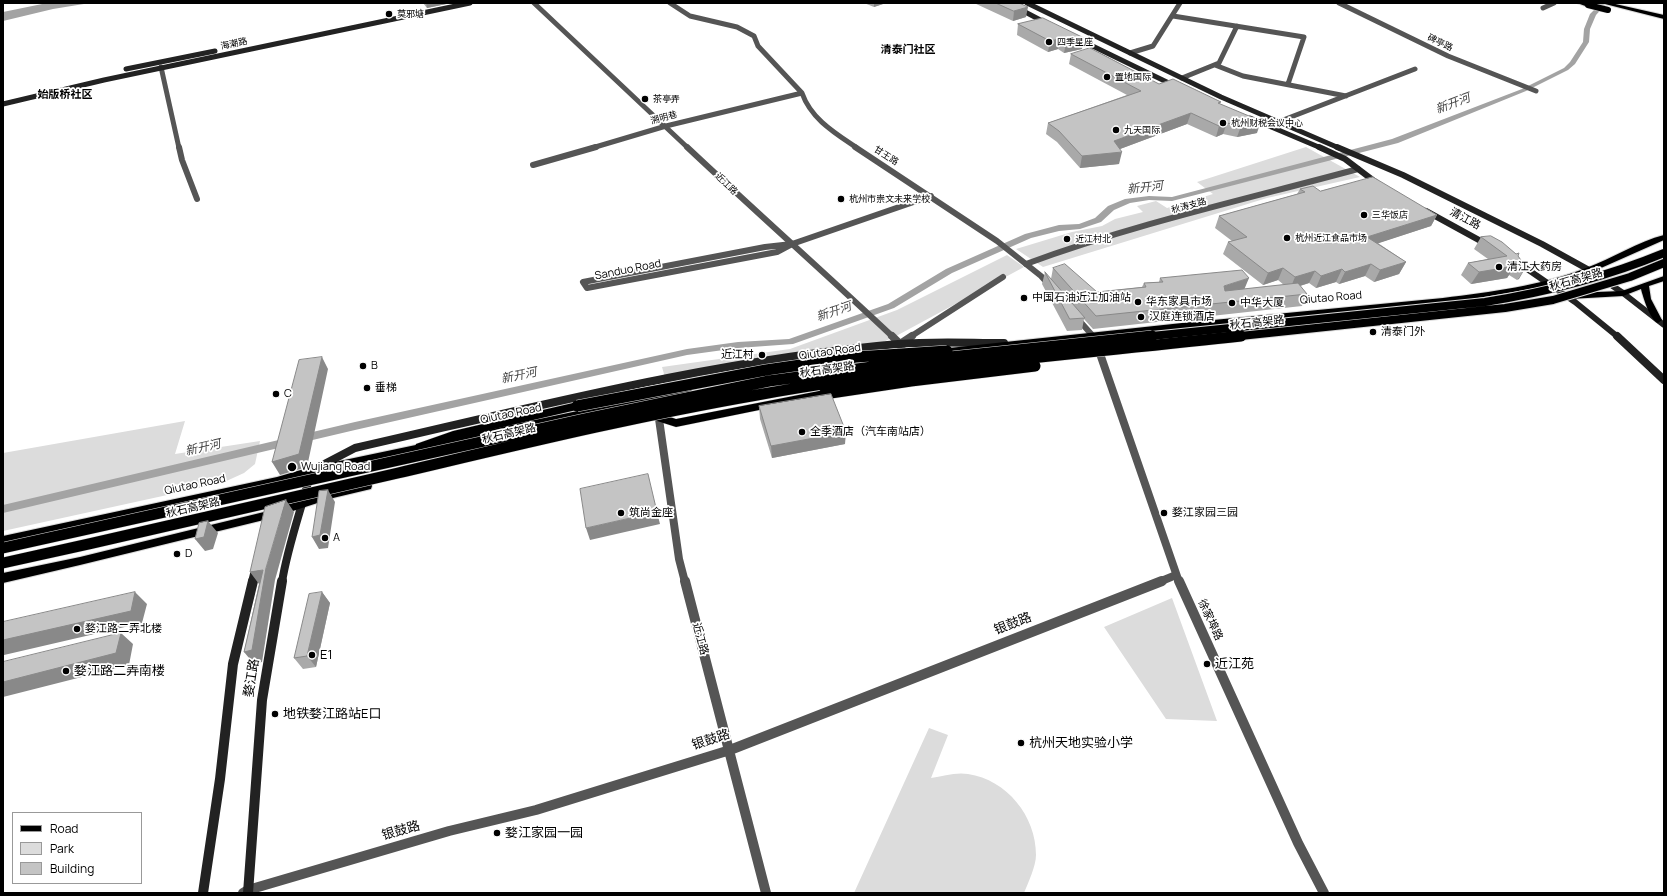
<!DOCTYPE html>
<meta charset="utf-8">
<style>
body{margin:0}
#map{position:relative;width:1667px;height:896px;overflow:hidden;background:#fff;font-family:Manrope,sans-serif}
canvas{display:block}
.frame{position:absolute;inset:0;border:4px solid #000;pointer-events:none}
.legend{position:absolute;left:12px;top:812px;width:130px;height:72px;box-sizing:border-box;background:#fff;border:1px solid #999;margin:0;padding:5px 7px;list-style:none;font-size:12px;color:#000}
.legend li{display:flex;align-items:center;gap:8px;height:20px}
.legend b{width:20px;border:1px solid #999}
</style>
<div id="map">
<canvas width="1667" height="896"></canvas>
<div class="frame"></div>
<ul class="legend">
<li><b style="height:5px;background:#000"></b>Road</li>
<li><b style="height:11px;background:#dcdcdc"></b>Park</li>
<li><b style="height:11px;background:#c4c4c4"></b>Building</li>
</ul>
</div>
<script>
const g = document.querySelector('canvas').getContext('2d');
g.lineJoin = 'round';
function fillPath(path, color) {
  g.fillStyle = color;
  g.fill(path, 'evenodd');
}
function strokePath(path, color, width, dash) {
  g.strokeStyle = color;
  g.lineWidth = width;
  g.lineCap = dash ? 'butt' : 'round';
  g.setLineDash(dash || []);
  g.stroke(path);
}
function drawText(font, color, halo, rows, align = 'center') {
  g.font = font + ' Manrope,"Noto Sans SC",sans-serif';
  g.lineWidth = 3.5;
  g.setLineDash([]);
  g.textBaseline = 'middle';
  g.strokeStyle = halo;
  g.fillStyle = color;
  for (const [text, x, y, turn = 0] of rows) {
    g.save();
    g.translate(x, y);
    g.rotate((+turn || 0) * Math.PI / 180);
    g.textAlign = isNaN(turn) ? turn : align;
    if (halo) g.strokeText(text, 0, 0);
    g.fillText(text, 0, 0);
    g.restore();
  }
}
const green = new Path2D(`
 M1306,147l54,30 -93,21 -224,69 -27,-18 56,-17 30,-6 13,-7 28,-7 -6,-6 19,-5 11,7 46,-14 -16,-12z
 M1007,255l17,12 -126,68 -55,26 -173,34 -8,-28 128,-18 107,-39z
 M185,421l-10,33 85,-13 -5,23 -11,9 -22,10 -219,48v-78z
 M1172,598l45,123 -51,-2 -62,-92z
 M929,728l19,7 -17,43c12,-2 25,-6 37,-4 39,6 68,42 68,81 0,11 -8,28 -12,38h-170z`);
const water = new Path2D(`
 M47,3h43l-37,6 -50,12v-9z`);
const canal = new Path2D(`
 M1601,3h6l-11,12 -6,14 -1,13 -14,22 -7,6 -42,21 -128,52 -226,58 -23,-1 -19,3 -16,7 -13,12 -21,7 -21,2 -28,7 -79,35 -58,35 -101,36 -55,4 -51,7 -332,75 -352,83v-8l352,-83 332,-73 51,-7 51,-3 99,-35 58,-35 79,-35 34,-9 20,-1 16,-6 13,-12 17,-7 24,-3 23,1 220,-58 130,-50 42,-21 6,-6 13,-20 1,-13 6,-15z`);
const minorFar3 = new Path2D(`
 M670,3l20,13 47,11 17,9 4,10 44,47c9,26 33,40 55,55
 M1339,3l109,53 88,35
 M1543,8l11,-5
 M1173,16l131,21 -16,47
 M1130,53l23,-7 27,-43
 M1215,65l28,11 103,20
 M161,67l18,81
 M1182,78l37,-15 18,-37
 M1278,122l137,-53
 M592,148l74,-22 136,-33`);
const minorFar2 = new Path2D(`
 M179,147l3,13 15,39
 M855,147l142,94 44,35 9,10
 M533,165l63,-18
 M792,244l-15,8 -190,36 -4,-6 182,-35z
 M792,244l139,-48
 M1077,318l15,17`);
const minorFar1 = new Path2D(`
 M1098,348l81,234
 M658,412l21,147 6,23
 M1159,582l17,-7`);
const minor = new Path2D(`
 M685,581l81,312
 M1179,581l119,262 26,50
 M243,893l5,-3 201,-59 87,-21 194,-60 432,-169`);
const tertiaryFar2 = new Path2D(`
 M534,3l154,145`);
const tertiaryFar1 = new Path2D(`
 M687,147c68,64 138,126 206,190
 M1026,264c108,-40 221,-65 332,-95
 M910,337l93,-60`);
const tertiary = new Path2D(`
 M892,336l8,8 5,14
 M900,344l12,-8`);
const secondaryFar3 = new Path2D(`
 M1008,3l40,21
 M1027,3l194,94 118,51
 M1074,37l101,49
 M126,69l89,-18
 M3,104l101,-24 366,-77
 M1250,118l71,30`);
const secondaryFar2 = new Path2D(`
 M1319,147l26,12 33,25
 M1337,147l66,28 139,69 47,26 34,23 41,32
 M1426,211l62,34
 M1517,262l58,40 43,35`);
const secondaryFar1 = new Path2D(`
 M1617,336l47,44
 M252,582l4,-16
 M282,582c6,-38 20,-74 29,-111l44,-23c180,-41 359,-88 543,-104 35,-3 71,-1 106,-1`);
const secondary = new Path2D(`
 M203,893l17,-114 13,-115 20,-83
 M248,893l14,-193 20,-119`);
const primary = new Path2D(`
 M1577,3h9l5,2 -3,2z
 M1601,3h10l53,12v4z
 M1664,235v5l-72,32 -39,13 -110,19 -261,25 -242,26 -4,-3 4,-3 242,-26 261,-25c48,-6 97,-12 143,-30 25,-9 53,-27 78,-33z
 M1664,276v5l-15,5 2,13 11,21 -4,3c-8,-3 -15,-26 -17,-34l-18,7 -53,3 -4,-3 4,-3 52,-2z
 M687,388l3,1 2,2 -2,2 -379,82 -34,10 -274,59v-8l274,-59 34,-10z
 M367,482l4,1 1,3 -1,3 -38,9 -65,21 -188,46 -77,18v-10l77,-16 188,-46 64,-21z`);
const trunk = new Path2D(`
 M824,390l4,2 1,2 -1,2 -152,31 -22,-7 -1,-3 1,-3 4,-1 18,6z
 M577,402l4,1 1,3 -1,3 -126,29 -35,13 -4,-1 -1,-3 1,-3 37,-13z`);
const primaryBridge = new Path2D(`
 M1588,5l20,5`);
const trunkBridgeFar1 = new Path2D(`
 M1142,337l343,-35c62,-10 121,-25 179,-49
 M1231,337l274,-29 48,-8 77,-23 34,-14`);
const trunkBridge = new Path2D(`
 M824,394l87,-13 124,-15
 M577,406l189,-36 90,-13 91,-6
 M3,548l581,-129 185,-38 162,-22 221,-23
 M3,563c132,-29 264,-59 395,-90 119,-28 238,-57 359,-78 160,-29 322,-41 484,-59`);
const wall = new Path2D(`
 M423,3h28l-24,5z
 M864,3h22l-12,4z
 M974,3h45l7,14 -13,4z
 M1043,18l39,31 -18,4 -6,-4 -10,3 -31,-17 1,-11z
 M1071,54l88,30 62,20 36,29 -20,4 -14,-3 -7,3 -29,-13 -67,25 -1,15 -39,4 -23,-26 -11,-8 2,-11 79,-28 -58,-31z
 M1300,189l20,2 117,24 -6,11 -53,17 28,19 -7,12 -25,8 -9,-6 -26,8 -3,-2 -20,6 -7,-5 -9,3 7,8 -5,12 -209,23 -9,-10 -2,11 -15,1 -25,-47 3,-12 6,7 2,-11 44,24 45,-5 2,-4 15,-1 1,-4 85,11 39,-4 -6,-5 -15,5 -40,-31 5,-12 4,-1 -17,-13 4,-12 78,-22z
 M1481,237l37,19 8,11 -9,13 -8,-5 -2,3 -36,6 -10,-9 7,-12 20,-4 -14,-10z
 M759,406l86,38 -73,14 -12,-39z
 M322,592l8,11 -14,64 -13,2 -9,-11z`);
const shadedWall = new Path2D(`
 M426,3h25l-24,5z
 M874,3h12l-12,4z
 M1028,7l-2,10 -13,4 1,-10z
 M1084,38l-2,11 -18,4 2,-10z
 M1059,39l-1,10 -10,3 2,-11z
 M1191,113l-4,11 -75,28 2,-11z
 M1261,121l-4,12 -20,4 4,-11z
 M1227,123l-4,11 -7,3 3,-11z
 M1122,152l-3,12 -39,4 2,-12z
 M1437,215l-6,11 -70,23 6,-12z
 M1406,262l-7,12 -25,8 6,-12z
 M1371,264l-6,12 -26,8 6,-12z
 M1515,266l-8,12 -36,6 8,-12z
 M1526,267l-7,12 -2,1 8,-12z
 M1283,268l-5,12 -15,5 5,-12z
 M1342,269l-6,13 -20,6 5,-12z
 M1315,271l-6,12 -19,6 5,-12z
 M1249,278l-5,12 -24,8 4,-12z
 M322,357l6,12 -21,98 -27,8 -8,-13z
 M846,432l-1,12 -73,14 -1,-12z
 M328,490l7,12 -7,46 -9,1 -7,-12z
 M286,500l8,12 -19,68 -13,82 -8,2 -10,-12 15,-68 -9,-12 13,-2 3,-2z
 M657,512l3,12 -70,16 -4,-12z
 M208,521l10,12 -5,16 -8,2 -10,-12z
 M135,592l12,12 -5,19 -138,32 -1,-1v-14z
 M322,592l8,11 -14,64 -9,-11z
 M121,633l12,11 -4,21 -126,32v-15z`);
const building = new Path2D(`
 M996,3h23l9,4 -14,4z
 M1043,18l41,20 -18,5 -7,-4 -9,2 -32,-17z
 M1090,48l69,36 14,-5 48,23 -3,1 43,18 -20,5 -14,-3 -8,3 -28,-13 -77,28 8,11 -40,4 -23,-25 -11,-8 93,-32 -70,-37z
 M1373,177l64,38 -70,22 39,25 -26,8 -9,-6 -26,8 -3,-3 -21,7 -6,-5 -20,6 -12,-9 -15,5 -40,-31 19,-5 -28,-21 86,-24 -5,-3 13,-3 7,5z
 M1491,236l11,6 14,12 3,-1 -1,3 8,11 -1,1 -9,-6 -1,4 -36,6 -11,-9 39,-7 -26,-19z
 M1065,264l32,28 49,-5 -2,-4 19,-1 -3,-4 82,-8 7,8 -25,8 1,5 73,-8 9,11 -211,22 -43,-48z
 M1045,272l40,46 -15,1z
 M322,357l-23,97 -27,8 27,-102z
 M831,394l15,38 -75,14 -12,-40z
 M648,474l9,38 -71,16 -6,-39z
 M328,490l-8,45 -8,2 7,-46z
 M286,500l-20,68 -14,82 -8,2 19,-82 -13,2 15,-65z
 M208,521l-4,16 -9,2 4,-16z
 M135,592l-4,19 -128,29v-18z
 M322,592l-15,64 -13,2 15,-64z
 M121,633l-5,20 -113,29v-20z`);
const markers = [
 [389,14,4,"#000"],
 [1049,42,4,"#000"],
 [1107,77,4,"#000"],
 [645,99,4,"#000"],
 [1223,123,4,"#000"],
 [1116,130,4,"#000"],
 [841,199,4,"#000"],
 [1364,215,4,"#000"],
 [1287,238,4,"#000"],
 [1067,239,4,"#000"],
 [1499,267,4,"#000"],
 [1024,298,4,"#000"],
 [1138,302,4,"#000"],
 [1232,303,4,"#000"],
 [1141,317,4,"#000"],
 [1373,332,4,"#000"],
 [762,355,4,"#000"],
 [363,366,4,"#000"],
 [367,388,4,"#000"],
 [276,394,4,"#000"],
 [802,432,4,"#000"],
 [292,467,5,"#000"],
 [621,513,4,"#000"],
 [1164,513,4,"#000"],
 [325,538,4,"#000"],
 [177,554,4,"#000"],
 [77,629,4,"#000"],
 [312,655,4,"#000"],
 [1207,664,4,"#000"],
 [66,671,4,"#000"],
 [275,714,4,"#000"],
 [1021,743,4,"#000"],
 [497,833,4,"#000"]
];
const farPoinames = [
 ["莫邪塘",397,14],
 ["四季星座",1057,42],
 ["置地国际",1115,77],
 ["茶亭弄",653,99],
 ["杭州财税会议中心",1231,123],
 ["九天国际",1124,130],
 ["杭州市崇文未来学校",849,199],
 ["三华饭店",1372,215],
 ["杭州近江食品市场",1295,238],
 ["近江村北",1075,239]
];
const farStreetnames = [
 ["碑亭路",1440,43,25],
 ["海潮路",234,44,-12],
 ["溯明巷",664,118,-15],
 ["甘王路",886,156,33],
 ["近江路",726,184,44],
 ["秋涛支路",1189,206,-15]
];
const farQuarternames = [
 ["清泰门社区",908,50],
 ["始版桥社区",65,95]
];
const streetNames = [
 ["清江路",1465,219,28],
 ["Sanduo Road",628,270,-11],
 ["秋石高架路",1576,280,-16],
 ["Qiutao Road",1331,298,-5],
 ["秋石高架路",1257,323,-6],
 ["Qiutao Road",830,352,-8],
 ["秋石高架路",827,370,-8],
 ["Qiutao Road",511,414,-12],
 ["秋石高架路",509,434,-13],
 ["Qiutao Road",195,485,-12],
 ["秋石高架路",193,508,-13],
 ["徐家埠路",1210,620,65],
 ["近江路",700,639,75]
];
const poiNames = [
 ["清江大药房",1507,267],
 ["中国石油近江加油站",1032,298],
 ["华东家具市场",1146,302],
 ["中华大厦",1240,303],
 ["汉庭连锁酒店",1149,317],
 ["清泰门外",1381,332],
 ["近江村",754,355,"right"],
 ["B",371,366],
 ["垂梯",375,388],
 ["C",284,394],
 ["全季酒店（汽车南站店）",810,432],
 ["Wujiang Road",301,467],
 ["筑尚金座",629,513],
 ["婺江家园三园",1172,513],
 ["A",333,538],
 ["D",185,554],
 ["婺江路二弄北楼",85,629]
];
const waterNames = [
 ["新开河",1453,104,-21],
 ["新开河",1145,188,-6],
 ["新开河",834,312,-19],
 ["新开河",519,376,-12],
 ["新开河",203,448,-13]
];
const nearStreetnames = [
 ["银鼓路",1013,624,-21],
 ["婺江路",252,678,-81],
 ["银鼓路",711,740,-18],
 ["银鼓路",401,831,-16]
];
const nearPoinames = [
 ["E1",320,655],
 ["近江苑",1215,664],
 ["婺江路二弄南楼",74,671],
 ["地铁婺江路站E口",283,714],
 ["杭州天地实验小学",1029,743],
 ["婺江家园一园",505,833]
];
fillPath(green, '#dcdcdc');
fillPath(water, '#a3a3a3');
fillPath(canal, '#a3a3a3');
strokePath(primary, '#dbdbdb', 2);
strokePath(trunk, '#dbdbdb', 1);
strokePath(minorFar3, '#555', 5);
strokePath(minorFar2, '#555', 6);
strokePath(minorFar1, '#555', 8);
strokePath(minor, '#555', 10);
strokePath(tertiaryFar2, '#555', 5);
strokePath(tertiaryFar1, '#555', 6);
strokePath(tertiary, '#555', 8);
strokePath(secondaryFar3, '#222', 5);
strokePath(secondaryFar2, '#222', 6);
strokePath(secondaryFar1, '#222', 8);
strokePath(secondary, '#222', 10);
fillPath(primary, '#000');
fillPath(trunk, '#000');
strokePath(primaryBridge, '#dbdbdb', 7, []);
strokePath(trunkBridgeFar1, '#dbdbdb', 10, []);
strokePath(trunkBridge, '#dbdbdb', 12, []);
strokePath(primaryBridge, '#000', 6);
strokePath(trunkBridgeFar1, '#000', 8);
strokePath(trunkBridge, '#000', 11);
fillPath(wall, '#a9a9a9');
fillPath(shadedWall, '#898989');
fillPath(building, '#c4c4c4');
strokePath(building, '#898989', 1);
for (const [x, y, r, color] of markers) {
  const dot = new Path2D();
  dot.arc(x, y, r, 0, 2 * Math.PI);
  g.fillStyle = color;
  g.fill(dot);
  strokePath(dot, '#fff', 1.5);
}
drawText('9px', '#000', '#fff', farPoinames, 'left');
drawText('9px', '#000', '#fff', farStreetnames);
drawText('bold 11px', '#000', '#fff', farQuarternames);
drawText('11px', '#000', '#fff', streetNames);
drawText('11px', '#000', '#fff', poiNames, 'left');
drawText('italic 12px', '#444', '#fff', waterNames);
drawText('13px', '#000', '#fff', nearStreetnames);
drawText('13px', '#000', '#fff', nearPoinames, 'left');
</script>
